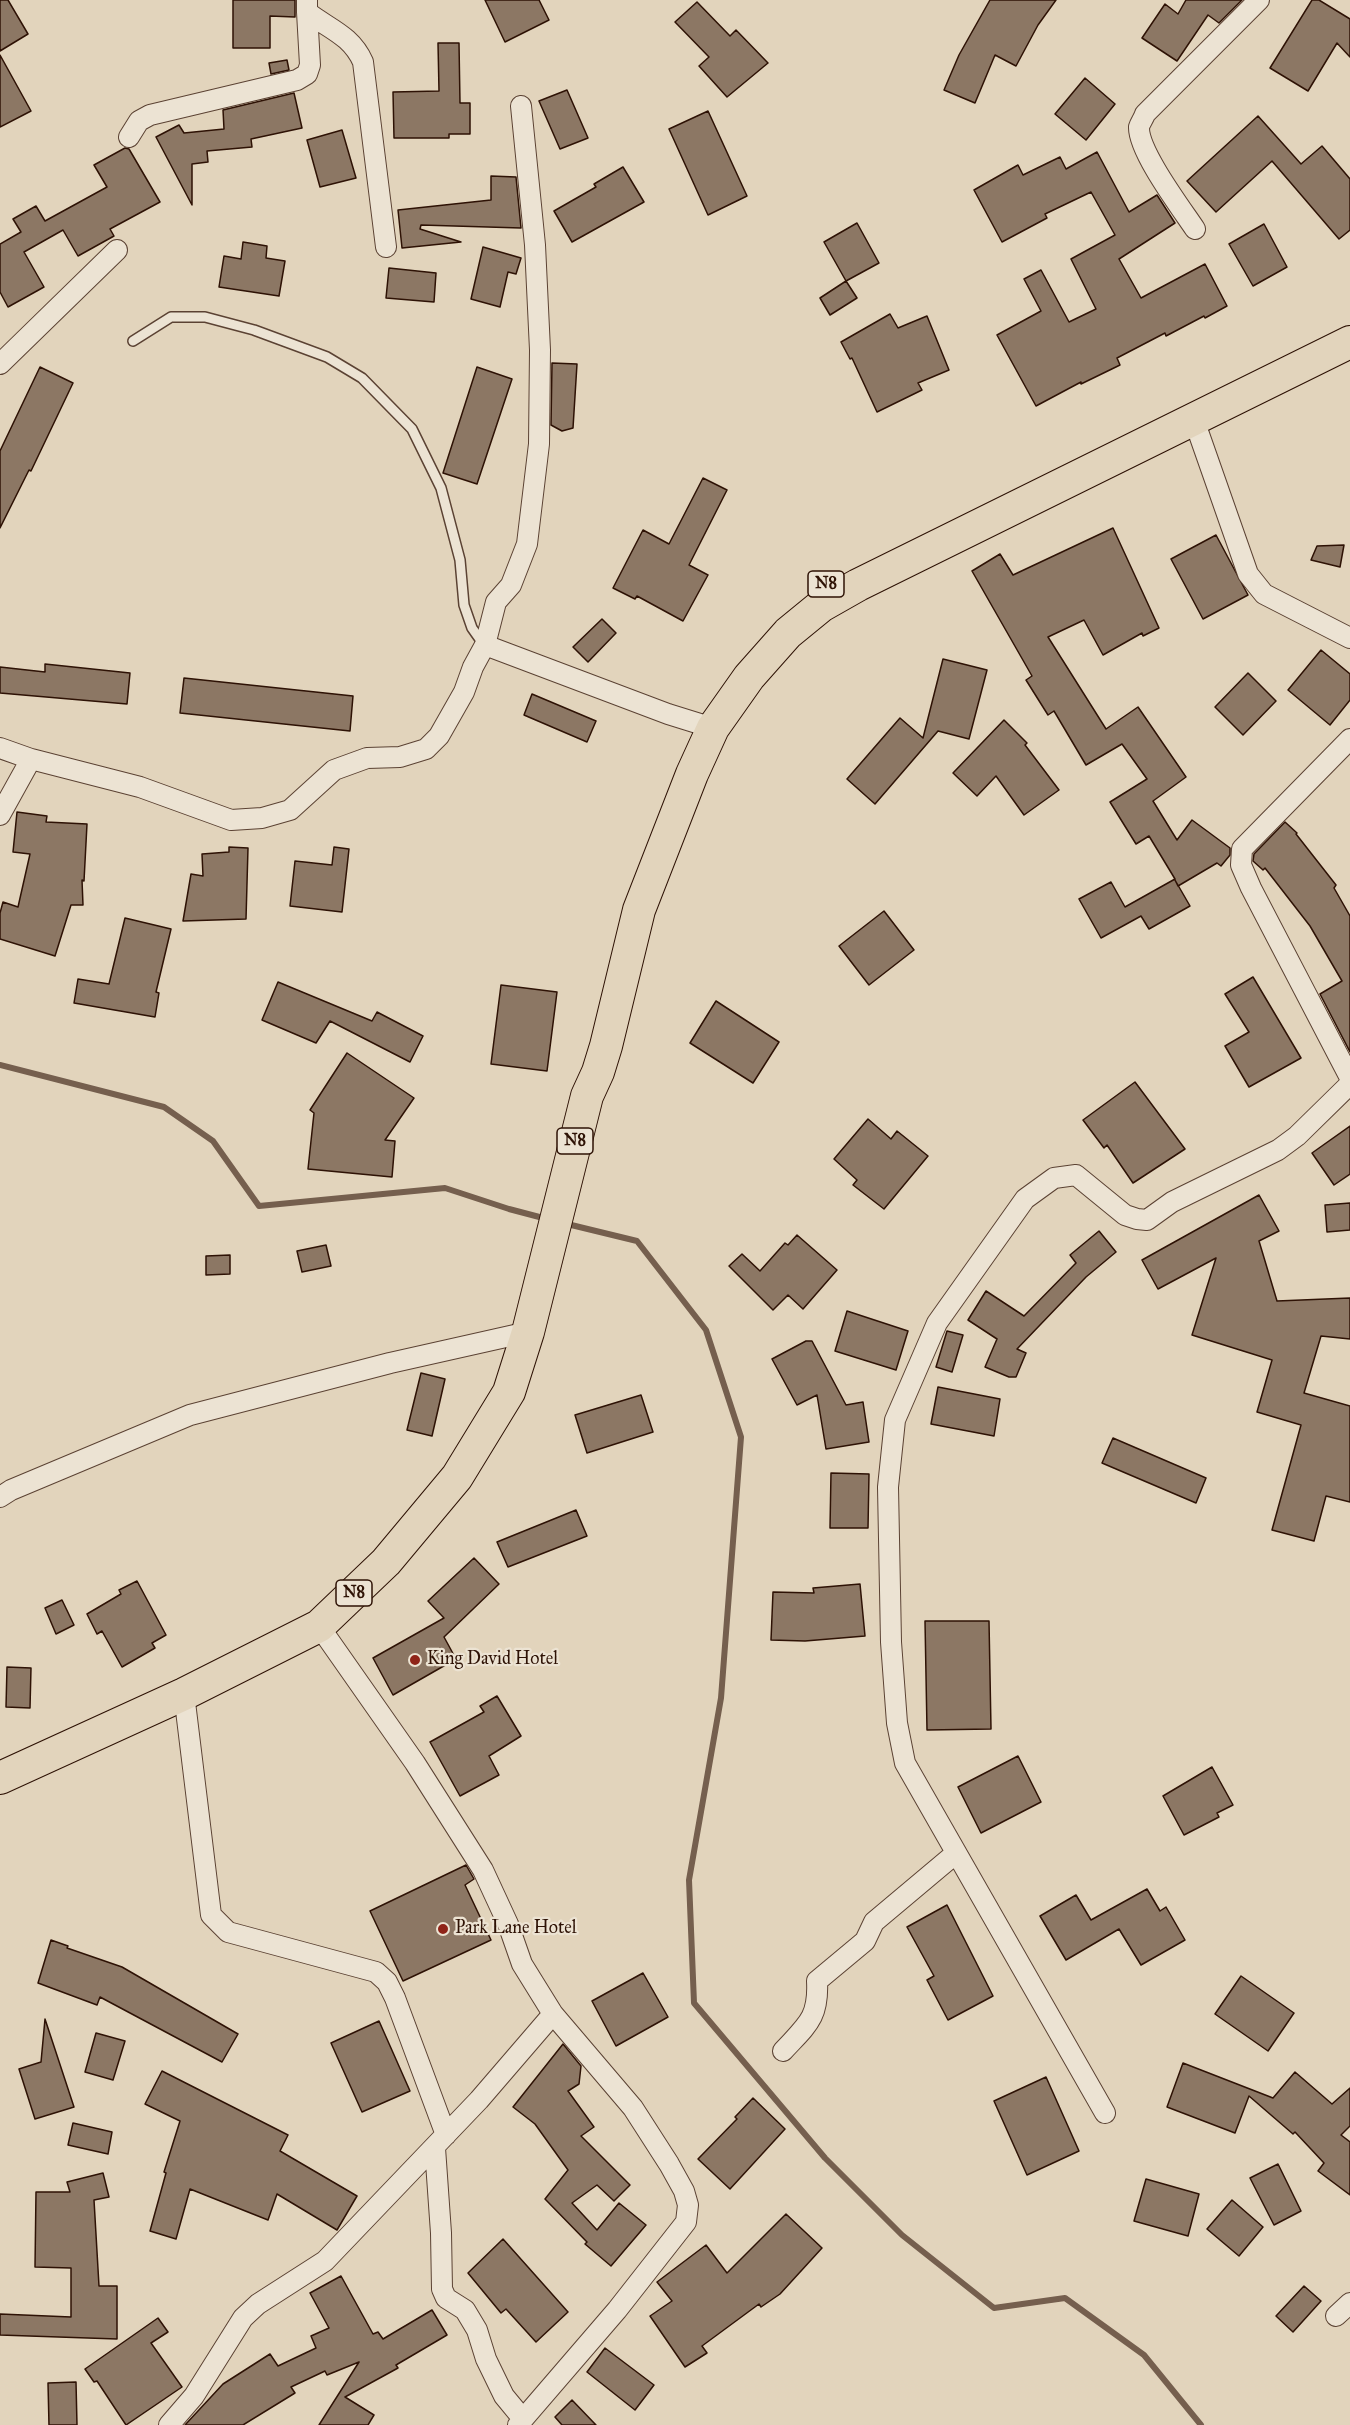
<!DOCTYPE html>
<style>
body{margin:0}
canvas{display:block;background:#e2d4bc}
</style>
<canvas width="1350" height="2425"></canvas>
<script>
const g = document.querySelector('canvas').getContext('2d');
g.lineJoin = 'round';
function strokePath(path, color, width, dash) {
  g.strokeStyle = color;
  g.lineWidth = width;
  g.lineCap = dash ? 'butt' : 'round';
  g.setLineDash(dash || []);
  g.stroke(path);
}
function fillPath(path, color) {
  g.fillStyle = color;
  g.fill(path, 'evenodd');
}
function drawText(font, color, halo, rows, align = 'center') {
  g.font = font + ' "IM FELL Great Primer",serif';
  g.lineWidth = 4.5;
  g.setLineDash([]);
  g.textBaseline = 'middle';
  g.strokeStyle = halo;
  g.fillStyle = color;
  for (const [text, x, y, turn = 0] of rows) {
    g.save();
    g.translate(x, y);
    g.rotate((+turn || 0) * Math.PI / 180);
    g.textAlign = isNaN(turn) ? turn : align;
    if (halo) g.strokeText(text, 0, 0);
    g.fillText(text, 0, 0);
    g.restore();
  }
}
const stream = new Path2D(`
 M0,1065l164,42 49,34 46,65 186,-18 64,21 38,10
 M563,1223l74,18 69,89 35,107 -20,261 -32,182 5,123 131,155 77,77 92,73 71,-10 79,57 57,70`);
const building = new Path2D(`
 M0,0h8l20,34 -28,17z
 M233,0h62v17l-25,-1v32h-37z
 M485,0h54l10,20 -44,22z
 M990,0h66l-18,25 -22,41 -21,-11 -20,48 -31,-13 15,-35z
 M1186,0h56l-23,23 -11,-8 -31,46 -35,-23 23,-34 13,10z
 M1312,0h7l31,19v38l-13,-14 -29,48 -38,-23z
 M697,2l33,34 6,-6 32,33 -41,34 -28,-31 10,-9 -34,-35z
 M438,43h21l1,60h10v31h-21v4h-55l-1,-46 46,-1z
 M0,55l31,56 -31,16z
 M287,60l2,10 -18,4 -2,-11z
 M1085,78l30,26 -29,36 -31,-26z
 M567,90l21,48 -28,11 -21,-48z
 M294,93l8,35 -51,11 1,8 -45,4 1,11 -16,2v41l-36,-68 23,-12 5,8 40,-4 -1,-19z
 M708,111l39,85 -39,19 -39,-86z
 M1258,116l43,48 21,-18 28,33v51l-11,9 -67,-78 -56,51 -29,-31z
 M342,130l14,48 -36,9 -13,-47z
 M125,148l4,1 31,53 -50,27 4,7 -36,20 -15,-26 -39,22 20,35 -36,20 -8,-15v-48l21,-12 -8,-13 23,-13 9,15 62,-34 -13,-22z
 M1097,152l32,60 28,-17 18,28 -56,36 22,39 64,-34 22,42 -22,12 -1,-2 -38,20 -1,-3 -48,25 3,7 -39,19v-2l-45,24 -39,-71 44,-24 -17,-32 17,-9 28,52 27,-13 -25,-50 44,-24 -24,-43 -46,22 2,4 -45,24 -28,-52 44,-25 5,10 37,-18 6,12z
 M623,167l21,35 -72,40 -18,-31 42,-24 -2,-3z
 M491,176l25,1 5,51 -100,-3 -1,4 41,13 -59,6 -4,-38 93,-10z
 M857,223l22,40 -33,18 -22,-39z
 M1264,224l23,43 -34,19 -24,-42z
 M243,242l24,4 -1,12 19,3 -6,35 -60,-9 5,-31 17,3z
 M483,247l38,11 -5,16 -8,-2 -8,35 -29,-8z
 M389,268l47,5 -2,29 -48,-4z
 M846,281l11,17 -27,17 -10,-17z
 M890,314l8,14 29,-12 22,54 -31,13 4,7 -45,22 -25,-54 -2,1 -9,-17z
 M552,363l25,1 -4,64 -11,3 -11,-6z
 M40,367l33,16 -42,88 -2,-1 -29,58v-77z
 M477,367l35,12 -35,105 -34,-11z
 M703,478l24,12 -38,75 19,10 -25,46 -46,-25 -2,3 -22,-11 30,-58 26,14z
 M1113,528l46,100 -16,8 -1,-3 -39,22 -19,-35 -36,17 58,92 32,-22 48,70 -33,24 24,39 15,-20 38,28v7l-9,11 -4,-3 -39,23 -3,-6 15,26 -41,23 -8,-13 -40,22 -22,-39 32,-17 14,25 50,-28 -26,-43 -13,8 -26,-42 37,-23 -25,-35 -36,21 -32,-54 -6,4 -22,-35 6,-4 -60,-105 28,-17 13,21z
 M1216,535l32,60 -45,24 -32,-60z
 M1344,545l-4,22 -29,-7 6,-14z
 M602,619l14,14 -28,29 -15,-15z
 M1321,650l29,24v26l-20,25 -42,-35z
 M943,659l44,11 -18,69 -31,-8 -63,73 -28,-25 53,-61 23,20z
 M45,664l85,9 -3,31 -127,-11v-26l45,5z
 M1248,673l28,28 -33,34 -28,-28z
 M184,678l169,18 -3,35 -170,-18z
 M532,694l64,27 -9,21 -63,-27z
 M1004,720l23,23 -2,2 34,45 -35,25 -28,-39 -19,20 -24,-23z
 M17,812l30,4 -1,6 41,2 -3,57 -2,-1 1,25h-12l-16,51 -55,-17v-26l3,-11 15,5 12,-53 -17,-2z
 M1285,822l12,11 -1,1 40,51 -2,3 16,28v136l-30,-58 22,-13 -32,-55 -45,-58 -2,2 -10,-9 1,-7z
 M229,847l19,1 -2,71 -63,2 8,-47 12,2 -1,-22 27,-2z
 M334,847l15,2 -7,63 -52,-6 5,-45 37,4z
 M884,911l30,39 -45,35 -30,-39z
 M125,918l46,11 -15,63 3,1 -4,24 -81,-14 4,-24 31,5z
 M1253,977l48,81 -52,29 -24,-41 24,-14 -24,-38z
 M278,982l94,39 5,-9 46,24 -13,26 -80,-41 -14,22 -54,-23z
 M501,985l56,7 -10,79 -56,-7z
 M716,1001l63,41 -26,41 -63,-40z
 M347,1053l67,45 -29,42 10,1 -3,36 -84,-8 6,-56 -4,-3z
 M1135,1082l50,67 -52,34 -26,-38 -3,3 -21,-28z
 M868,1119l23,20 6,-8 31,25 -44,53 -31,-24 4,-5 -23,-21z
 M1350,1126v48l-16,11 -22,-32z
 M1259,1195l20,36 -20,10 18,60 73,-3v41l-29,-3 -17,57 46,13v96l-24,-6 -12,45 -42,-11 29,-105 -44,-13 15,-52 -80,-25 24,-77 -58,31 -16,-29z
 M1350,1203v27l-23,2 -2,-27z
 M1099,1231l17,21 -30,25 -69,72 9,4 -10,24h-7l-24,-10 12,-28 -29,-19 18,-29 38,25 52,-53 -6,-8z
 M797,1235l40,35 -34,39 -15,-14 -15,15 -44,-44 13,-12 18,17 25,-28 3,2z
 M326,1245l5,21 -29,6 -5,-21z
 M230,1255v19l-24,1v-19z
 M847,1311l61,20 -12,39 -61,-19z
 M947,1331l16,4 -11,37 -16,-5z
 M806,1341h6l34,64 17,-3 6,40 -43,7 -9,-54 -20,10 -25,-46z
 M421,1373l24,6 -13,57 -25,-6z
 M938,1387l62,12 -6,37 -63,-12z
 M641,1395l12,37 -66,21 -12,-38z
 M1113,1438l93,40 -10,25 -94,-40z
 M831,1473l38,1 -1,54h-38z
 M576,1510l11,26 -79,31 -11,-25z
 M474,1558l25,26 -55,53 12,22 -63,36 -20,-37 71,-40 -16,-17z
 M137,1581l29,54 -14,8 3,5 -33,19 -20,-36 -5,3 -10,-20 34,-20 -2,-4z
 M860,1584l5,52 -60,5 -34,-1 2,-48 41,1 -1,-5z
 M62,1600l12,25 -18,9 -11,-26z
 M925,1621h64l2,108 -64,1z
 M7,1667l24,1 -1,40 -24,-1z
 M497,1696l24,40 -32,20 10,19 -39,21 -30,-54 54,-30 -4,-6z
 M1018,1756l23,46 -60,31 -23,-46z
 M1212,1767l21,38 -16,8 2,4 -35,18 -21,-39z
 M466,1865l8,14 -9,6 26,55 -88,41 -33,-70z
 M1147,1889l13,22 6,-4 19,33 -44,25 -22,-36 -53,31 -26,-44 36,-21 15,25z
 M947,1905l46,91 -45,24 -21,-40 7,-4 -27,-49z
 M51,1940l17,6 -1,2 55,19 116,67 -16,28 -122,-65 -3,8 -59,-22z
 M643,1973l25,44 -52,29 -24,-45z
 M1241,1976l53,37 -26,38 -53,-37z
 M45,2019l29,88 -39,12 -16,-50 22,-7z
 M379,2021l31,70 -48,21 -31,-69z
 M96,2033l29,8 -12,39 -28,-8z
 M563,2044l18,22 -2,18 -11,7 26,36 -13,9 49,49 -16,16 -17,-16 -25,18 25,27 22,-27 27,22 -35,41 -26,-22 2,-2 -42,-43 23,-29 -33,-46 -22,-17z
 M1183,2063l90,35 22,-26 37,32 18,-16v38l-9,9 9,7v53l-32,-24 6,-8 -29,-31 -2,2 -44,-38 -14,37 -68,-26z
 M162,2071l126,64 -8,16 77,45 -20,34 -60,-36 -9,26 -78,-31 -14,50 -26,-8 16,-58 -2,-1 16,-51 -35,-17z
 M1046,2077l33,74 -52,24 -33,-74z
 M753,2098l32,31 -55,60 -32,-30 39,-40 -2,-2z
 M73,2123l39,9 -4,22 -40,-9z
 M1278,2164l23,47 -27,14 -24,-47z
 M103,2173l6,24 -15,3 5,86h18v53l-117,-4v-21l71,3v-49l-36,-1 1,-75h34l-3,-10z
 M1146,2179l53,15 -11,42 -54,-15z
 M1232,2200l31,27 -24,29 -32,-27z
 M786,2214l36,34 -42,46 -19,13 -2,-3 -57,42 5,7 -22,14 -35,-51 22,-15 -15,-19 49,-37 21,28z
 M503,2239l65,73 -32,30 -30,-33 -5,4 -33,-40z
 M341,2276l32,58 5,-2 5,7 49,-29 15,25 -51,30 2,3 -53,29 29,18 -6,10h-49l40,-63 -32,13 -2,-4 -34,16 4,6 -52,32h-58l38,-41 47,-30 8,12 38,-18 -5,-12 18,-8 -19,-35z
 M1304,2286l17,15 -28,31 -17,-16z
 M158,2318l10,14 -17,11 31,44 -56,38 -29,-44 -3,1 -9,-13z
 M605,2348l49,37 -19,25 -48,-38z
 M76,2382l1,43h-28l-1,-42z
 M572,2400l24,25h-34l-7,-8z`);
const service = new Path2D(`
 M133,341l38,-24h34l49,13 73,27 35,21 50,51 29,59 19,72 4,45 8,23 12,17`);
const minor = new Path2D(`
 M307,0v12c22,17 44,23 56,50l23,185
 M129,137l10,-16 11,-6 147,-35 10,-6 3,-9 -3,-53
 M1195,229c-14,-21 -57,-78 -56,-102 1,-4 5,-9 6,-13l114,-114
 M0,364l117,-114
 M1194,420l54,154 16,20 86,44
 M485,645l11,-43 15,-17 16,-41 12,-100 1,-94 -5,-105 -14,-139
 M1350,739l-108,110 -1,16 10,23 99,190
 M0,748l31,11 109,28 91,33 31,-2 28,-8 44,-40 33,-12 33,-1 26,-8 13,-13 25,-44 9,-25 12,-22 183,69 45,14
 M0,815l31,-56
 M0,1497l11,-7 179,-75 200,-52 138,-31
 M184,1694l27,221 17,17 148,40 11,10 8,16 51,137
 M783,2051c24,-26 36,-33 34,-70l48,-40 9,-19 81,-68
 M1105,2113l-200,-350 -8,-40 -6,-81 -3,-155 7,-67 42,-97 88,-124 29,-21 22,-3 49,40 12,4 10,1 25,-18 106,-52 19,-14 53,-52
 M435,2148l6,85 1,56 4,9 19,12 12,20 9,29 18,37 19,23
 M1336,2316l14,-13
 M169,2425l25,-29 49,-78 15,-14 67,-43 154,-161 74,-86 -31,-50 -14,-40 -25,-54 -68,-107 -96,-137
 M518,2425l99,-115 69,-88 2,-17 -4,-14 -15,-27 -36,-56 -80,-94`);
const trunk = new Path2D(`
 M0,1778l184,-84 135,-68 67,-64 71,-85 52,-85 19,-60 59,-236 11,-24 8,-26 33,-136 53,-136 21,-46 36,-51 39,-44 33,-27 37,-21 492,-243`);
const markers = [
 [415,1660,6,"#8f2418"],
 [443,1929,6,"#8f2418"]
];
const shields = [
 [826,584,36],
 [575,1141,36],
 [354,1593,36]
];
const shieldNames = [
 ["N8",826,584],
 ["N8",575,1141],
 ["N8",354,1593]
];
const poiNames = [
 ["King David Hotel",427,1660],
 ["Park Lane Hotel",455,1929]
];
strokePath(stream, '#755f4e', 6);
fillPath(building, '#8c7764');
strokePath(building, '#2e1205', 1.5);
strokePath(service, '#5b4233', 12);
strokePath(minor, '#5b4233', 22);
strokePath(trunk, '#2e1205', 34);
strokePath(service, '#ece3d3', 9);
strokePath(minor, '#ece3d3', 20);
strokePath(trunk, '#e2d4bc', 32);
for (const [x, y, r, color] of markers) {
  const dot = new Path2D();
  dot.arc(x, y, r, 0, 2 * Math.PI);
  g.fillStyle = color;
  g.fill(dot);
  strokePath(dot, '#ece3d3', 2);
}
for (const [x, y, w] of shields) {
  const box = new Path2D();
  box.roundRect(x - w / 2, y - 13, w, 26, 4.5);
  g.fillStyle = '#ece3d3';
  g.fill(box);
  strokePath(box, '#2e1205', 1.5);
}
drawText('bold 16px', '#2e1205', null, shieldNames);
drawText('18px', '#2e1205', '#ece3d3', poiNames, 'left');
</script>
